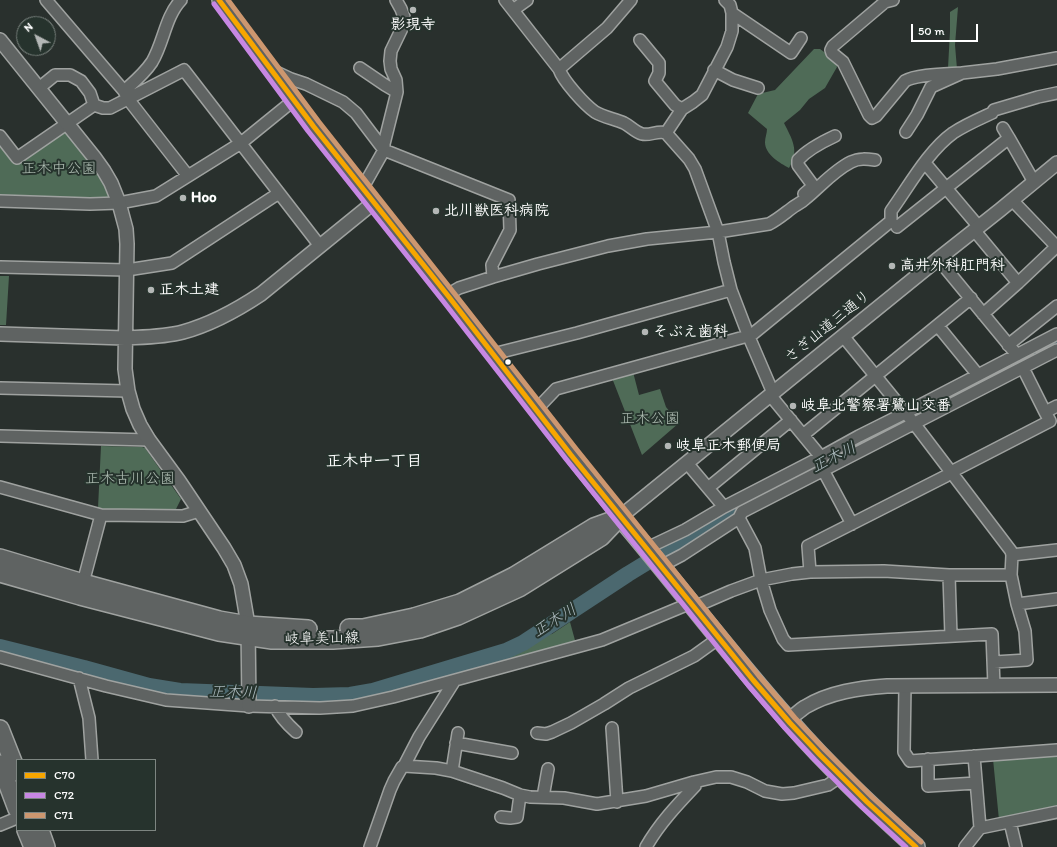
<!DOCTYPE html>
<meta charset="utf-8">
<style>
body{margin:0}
#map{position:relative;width:1057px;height:847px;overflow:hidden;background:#29302d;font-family:Itim,sans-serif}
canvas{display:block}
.legend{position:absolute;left:16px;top:759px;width:140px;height:72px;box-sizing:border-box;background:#26332d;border:1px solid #7d8581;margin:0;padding:5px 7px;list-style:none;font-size:12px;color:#fff}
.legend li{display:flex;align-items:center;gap:8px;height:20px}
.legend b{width:20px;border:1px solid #7d8581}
.north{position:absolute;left:16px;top:16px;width:40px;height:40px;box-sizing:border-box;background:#26332d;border:1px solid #7d8581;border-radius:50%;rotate:319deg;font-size:11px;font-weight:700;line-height:16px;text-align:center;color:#fff}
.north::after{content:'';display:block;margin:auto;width:14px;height:18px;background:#b4b7b6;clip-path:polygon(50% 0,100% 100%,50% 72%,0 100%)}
.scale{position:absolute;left:911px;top:24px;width:67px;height:18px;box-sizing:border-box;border:2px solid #fff;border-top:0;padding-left:5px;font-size:12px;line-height:14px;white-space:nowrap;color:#fff;-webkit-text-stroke:3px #26332d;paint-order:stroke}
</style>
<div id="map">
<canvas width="1057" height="847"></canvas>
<ul class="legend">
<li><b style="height:5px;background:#f7a600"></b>C70</li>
<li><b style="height:5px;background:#c787e3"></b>C72</li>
<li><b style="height:5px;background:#cd976f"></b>C71</li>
</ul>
<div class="north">N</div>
<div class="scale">50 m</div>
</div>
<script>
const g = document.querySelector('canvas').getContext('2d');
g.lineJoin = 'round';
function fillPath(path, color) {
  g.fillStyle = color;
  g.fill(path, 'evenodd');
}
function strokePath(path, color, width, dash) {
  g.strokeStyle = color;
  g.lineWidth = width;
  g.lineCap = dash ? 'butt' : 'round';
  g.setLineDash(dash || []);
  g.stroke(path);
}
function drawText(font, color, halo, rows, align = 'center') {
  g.font = font + ' Itim,"Klee One",sans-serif';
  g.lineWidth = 4;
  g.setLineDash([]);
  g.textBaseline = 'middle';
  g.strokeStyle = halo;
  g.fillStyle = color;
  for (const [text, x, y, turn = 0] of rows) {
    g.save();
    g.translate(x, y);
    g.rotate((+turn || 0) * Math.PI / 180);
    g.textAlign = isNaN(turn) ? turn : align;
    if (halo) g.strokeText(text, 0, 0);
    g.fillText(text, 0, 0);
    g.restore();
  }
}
const green = new Path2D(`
 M958,7l-3,38 2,24 -9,-1 2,-37v-19z
 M814,49h6l15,11 2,7 -12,21 -16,11 -9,11 -16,13c8,16 16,28 5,45 -9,-5 -24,-13 -24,-26 0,-4 2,-9 2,-13l-19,-16 10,-19 17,-4z
 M63,131l3,1c17,21 33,41 44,65l-2,3 -108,-4v-52l15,19z
 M0,276h9l-3,49h-6z
 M633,372l6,23 21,-6 6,18 13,16 -37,32 -30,-77z
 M101,446l41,1 3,1 36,51 -6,12 -72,-2 -5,-1z
 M570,622l6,22 -96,24 32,-12 19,-11 15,-10 6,-1z
 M1057,755v53l-58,12 -6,-61z`);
const river = new Path2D(`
 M0,647l84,21 65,18 31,5 133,5 37,-1 23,-4 133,-40 17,-8 105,-69 103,-63 326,-169`);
const minor = new Path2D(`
 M46,0l78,91 4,8 60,77
 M505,0l54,69c4,12 26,36 36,43 8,5 20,7 29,11 6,3 11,9 18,11 8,2 16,-4 24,-1l23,26 6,10 23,63 6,30 7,28 18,47 24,56
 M893,0l-8,2 -52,44 -2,4 1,3 11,9 26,53 3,3 4,-2 29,-35c11,-7 42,-7 57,-8
 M513,10l14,-10
 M732,13l59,40 10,-15
 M640,40l19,23v10l-4,8 20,24 7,4
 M360,68l25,17 12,7
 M559,69l48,-41 24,-28
 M272,70l19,9 15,5 37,18 13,11 28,37 125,50 1,30 -18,35 1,12
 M714,70l19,10 25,8
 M39,88l16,-13h15l11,6 9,12 4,12
 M124,91c10,-9 20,-17 28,-29 12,-20 13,-45 29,-62
 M94,105l9,3h7l74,-38 136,176
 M1003,128l6,10
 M906,132l11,-17 14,-28 31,-14 35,-4 60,-11
 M666,133l16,-24 11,-7 9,-7 25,-48 5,-16v-18l-2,-8 -5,-5
 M0,136l17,22 77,-53
 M925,163l54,64
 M362,189l22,-39v-6l13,-52 -1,-12 -5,-11 -1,-8 1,-10 14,-29 -1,-5 -3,-8 -5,-9
 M804,194l7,-6 1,-4 -14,-19v-5c10,-11 24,-18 37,-24
 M1012,200l45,47
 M0,201l90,3 29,-1 37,-7 85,-53 53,-43
 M897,227l112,-89 25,44
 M974,230l44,53
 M938,259l79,96
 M0,267l127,3 45,-7 107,-70
 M447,295l12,-7 34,-11 45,-13 70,-18 39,-7 71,-7 51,-8c8,-4 15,-10 23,-16 4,-3 9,-5 13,-9 15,-12 28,-28 46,-37 8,-4 16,-3 24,-2
 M983,314l35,-31 39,-37
 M938,326l40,49
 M843,336l70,86 98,129 1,4 -1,20 6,29 8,27 2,29 -33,2
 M1008,345l49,-39
 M493,354l84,-21 154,-43
 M1023,368l22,44
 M0,388l128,3
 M770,395l51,62
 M536,410l20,-21 188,-52h5l142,-116v-10c18,-25 37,-60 62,-78 12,-8 26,-14 39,-20l2,-3 44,-13 19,-4
 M803,435l168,-137
 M0,436l149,4
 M687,463l37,44
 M823,470l29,54
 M0,487l101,28 82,1 16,-5
 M708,488l83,-68
 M739,518l16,30 6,32 9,30 13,29 5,6 204,-11 2,52
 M647,548l38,-18 39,-23 97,-50 38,-21 46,-23 152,-79
 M1012,555l45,-5
 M661,566l21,-11 57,-37 3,-6 315,-162
 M810,572l-2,-26 138,-70 5,-4 99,-51 -5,-9 12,-6
 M949,575l2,61
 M83,583l18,-68
 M1017,604l40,-5
 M694,607l37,-16 30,-11 31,-6 18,-2 74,-1 65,4h62
 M0,657l106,29 60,14 83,6 71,2 33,-2 40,-9 209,-57 89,-37
 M79,678l10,40 3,42
 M905,686l-1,66 6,9 147,-11
 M275,706c5,11 12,18 21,26
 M612,728l5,74
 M537,733l9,1 6,-2 19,-9 33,-19 25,-16 65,-32 25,-18
 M456,743l56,10
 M974,756l6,72
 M928,759v27l48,-3
 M404,766l32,2 16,3 51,17 17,7 10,2 34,1 33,6 49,-8 48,-14 22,-5h15l16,5 18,9 17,3 12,-1 34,-8 13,-9
 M452,771l6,-38
 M543,797l5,-28
 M501,817l9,1 7,-1 3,-22
 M1010,822l6,25
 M0,825l17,-7
 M370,847l20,-57 4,-9 8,-14 2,-1 15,-29 36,-57
 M646,847c13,-23 31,-42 49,-61l-1,-4
 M965,847l15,-19 77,-16`);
const tertiary = new Path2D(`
 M219,0c26,33 50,67 75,100 49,66 102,129 152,194 59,74 114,150 174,223l318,-258 62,-49 57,-47
 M0,40l94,117 10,14 7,12 8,20 7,26 1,15 -2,125 3,22 5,18 7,16 9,15 30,41 45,67 10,17 7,19 7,41 1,81
 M0,334l125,4c19,-1 40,-1 58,-6 29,-8 54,-22 78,-38l112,-91
 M788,720c6,-4 11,-9 17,-13 25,-15 54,-19 82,-21l170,-1`);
const primary = new Path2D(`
 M620,517c57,67 110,138 169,204 39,45 83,86 127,126
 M0,558l83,25 136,37 29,5 60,4
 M0,573l80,23 139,36 53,8h61l45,-3 42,-8 38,-13 61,-28 82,-51 19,-20
 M349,628h14l51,-11 46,-14 54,-27 80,-49 22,-8
 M0,729l17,43
 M0,764l17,45
 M26,830l7,17
 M40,830l6,17`);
const bus1 = new Path2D(`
 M219,0l95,127 135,170 122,158 182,225 37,43 30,32 47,47 49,45`);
const bus2 = new Path2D(`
 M214,4l94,127 135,170 123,158 182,226 37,43 30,32 47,47 44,40`);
const bus3 = new Path2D(`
 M228,0l91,122 135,171 123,157 182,226 36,42 30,32 47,47 49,45`);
const markers = [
 [413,10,4,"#b4b7b6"],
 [183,198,4,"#b4b7b6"],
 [436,211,4,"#b4b7b6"],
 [892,266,4,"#b4b7b6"],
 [151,290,4,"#b4b7b6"],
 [645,332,4,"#b4b7b6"],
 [508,362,3.5,"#fff"],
 [793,406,4,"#b4b7b6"],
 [668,446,4,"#b4b7b6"]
];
const poiNames = [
 ["影現寺",413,25,"center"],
 ["Hoo",191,198],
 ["北川獣医科病院",444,211],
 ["高井外科肛門科",900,266],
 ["正木土建",159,290],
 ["そぶえ歯科",653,332],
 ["岐阜北警察署鷺山交番",801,406],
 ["岐阜正木郵便局",676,446]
];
const parkNames = [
 ["正木中公園",59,169],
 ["正木公園",650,419],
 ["正木古川公園",130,479]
];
const streetNames = [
 ["さぎ山道三通り",828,327,-39],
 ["岐阜美山線",322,639,-1]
];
const waterNames = [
 ["正木川",834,458,-27],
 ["正木川",555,621,-32],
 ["正木川",233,693,2]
];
const neighbourhoodNames = [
 ["正木中一丁目",374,462]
];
fillPath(green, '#4f6b57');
strokePath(river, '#4b686f', 16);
strokePath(minor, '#9fa2a0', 14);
strokePath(tertiary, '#9fa2a0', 16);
strokePath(primary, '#9fa2a0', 20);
strokePath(minor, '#5f6362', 11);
strokePath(tertiary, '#5f6362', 13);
strokePath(primary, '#5f6362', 17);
strokePath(bus1, '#f7a600', 5);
strokePath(bus2, '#c787e3', 5);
strokePath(bus3, '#cd976f', 5);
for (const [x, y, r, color] of markers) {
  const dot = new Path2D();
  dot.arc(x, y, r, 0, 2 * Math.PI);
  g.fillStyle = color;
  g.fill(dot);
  strokePath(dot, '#26332d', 1.5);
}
drawText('bold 15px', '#fff', '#26332d', poiNames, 'left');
drawText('15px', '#b2c0b6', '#26332d', parkNames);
drawText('15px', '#fff', '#26332d', streetNames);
drawText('italic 16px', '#afbdc1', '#26332d', waterNames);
drawText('bold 16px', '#fff', '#26332d', neighbourhoodNames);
</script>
